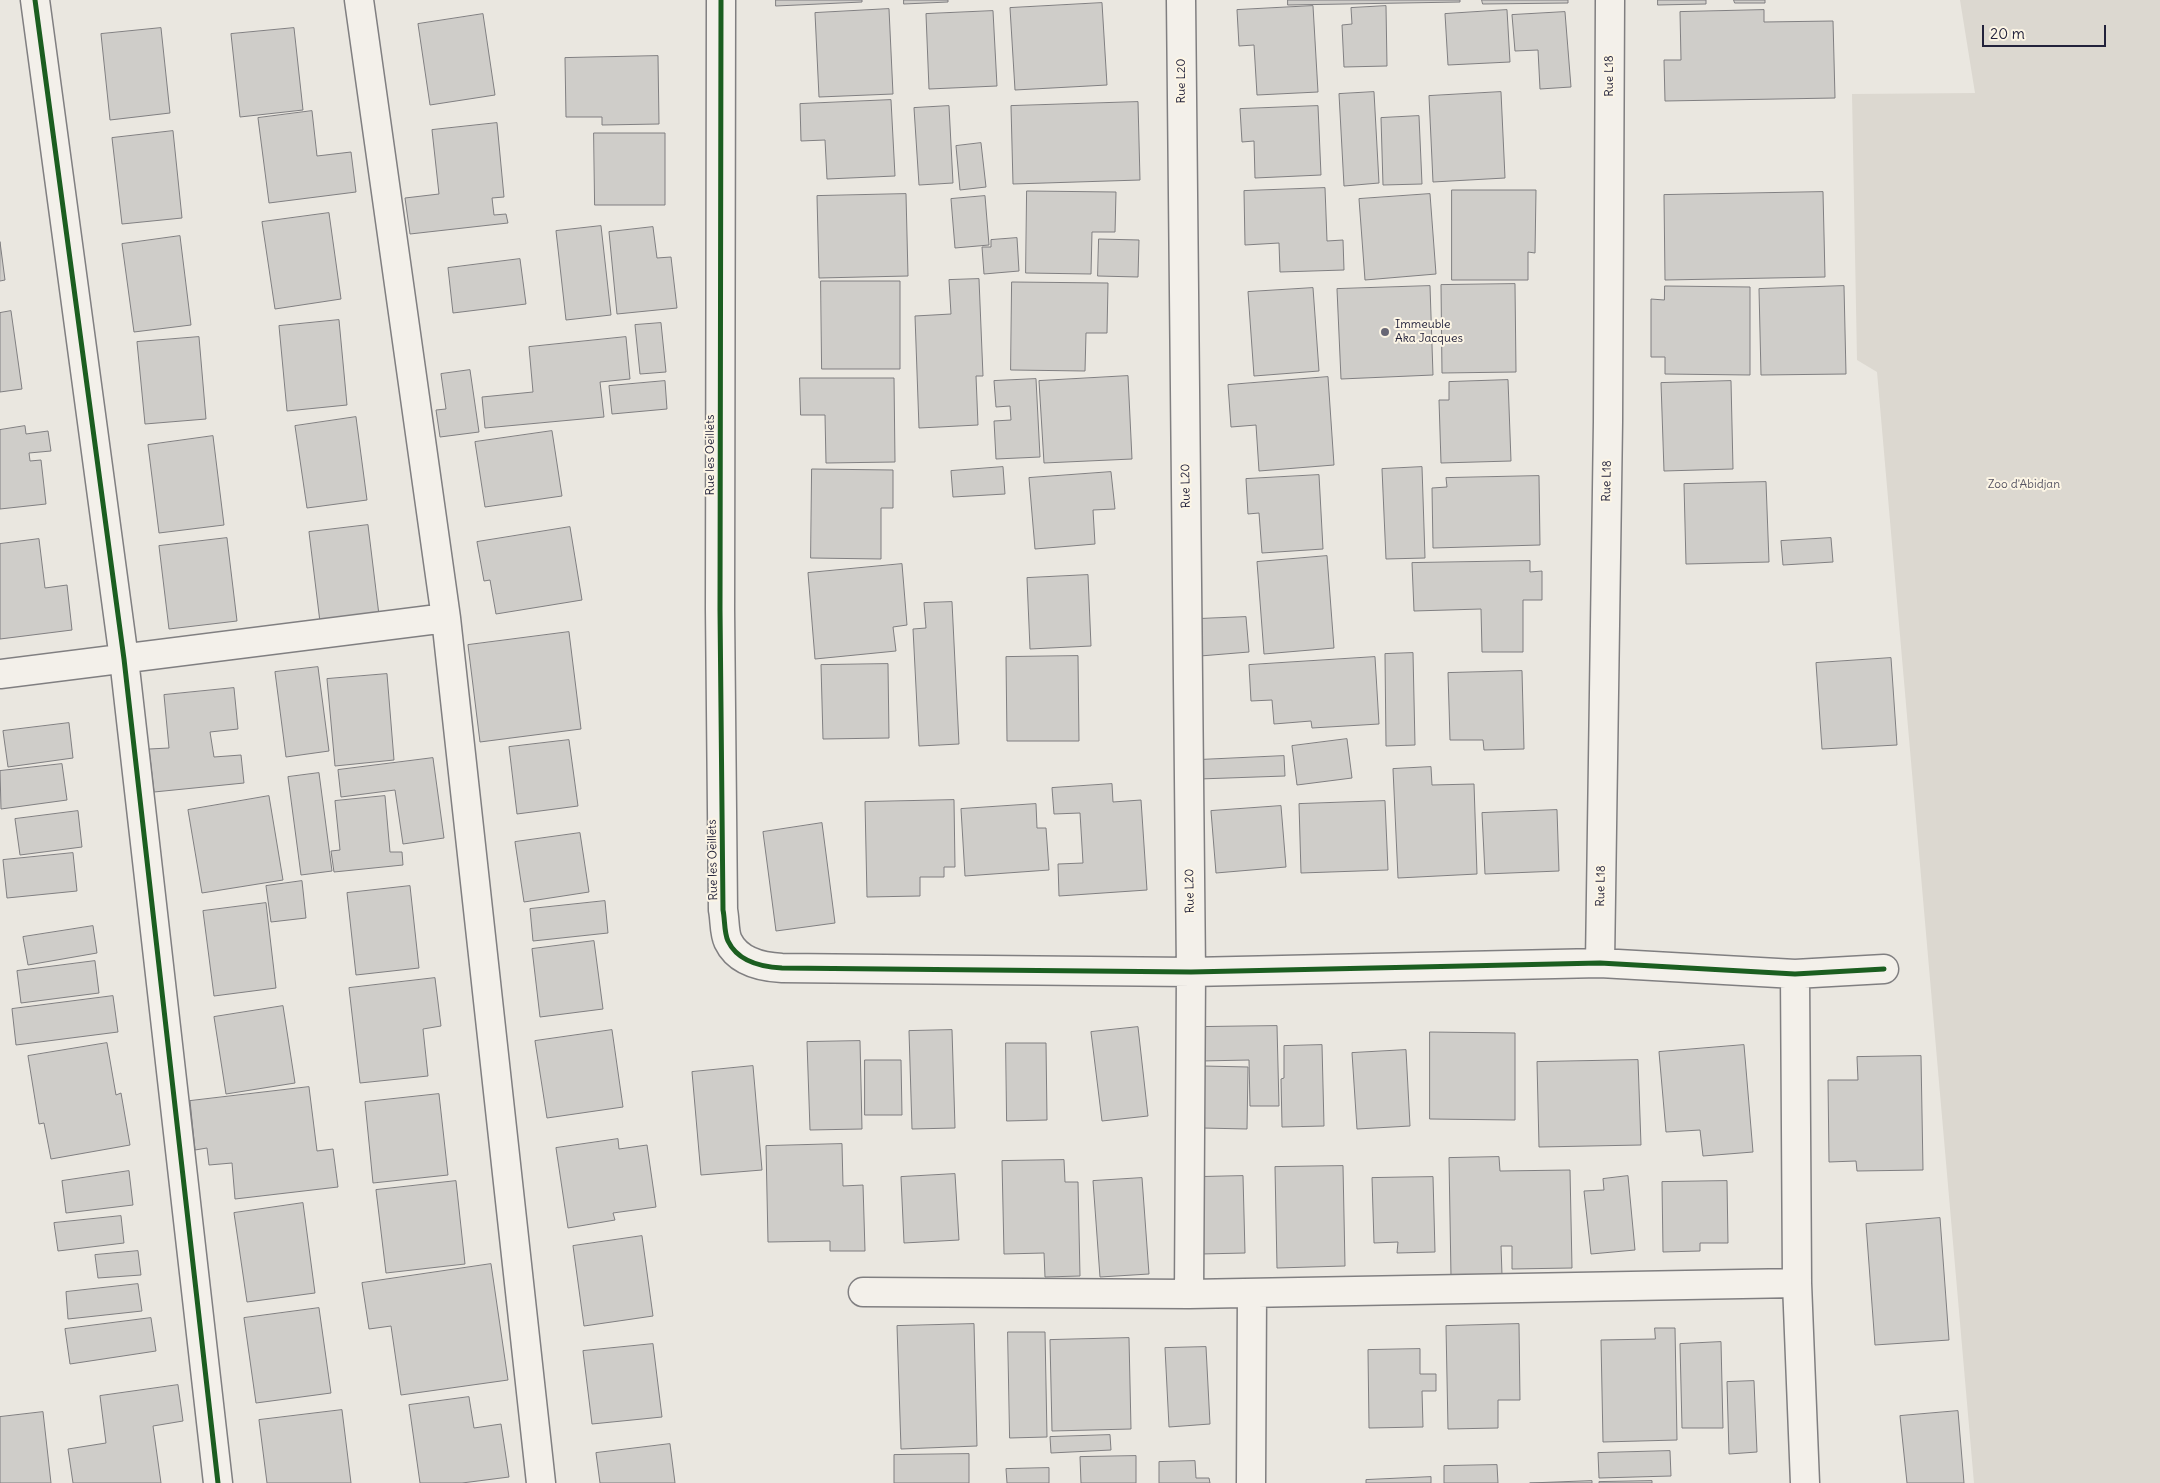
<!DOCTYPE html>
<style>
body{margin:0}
#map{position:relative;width:2160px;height:1483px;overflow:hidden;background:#eae7e0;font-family:Delius,sans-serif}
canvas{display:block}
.scale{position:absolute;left:1982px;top:25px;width:124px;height:22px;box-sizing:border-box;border:2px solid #22223b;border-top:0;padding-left:6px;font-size:15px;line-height:18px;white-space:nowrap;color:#22223b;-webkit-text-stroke:4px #fcf5e5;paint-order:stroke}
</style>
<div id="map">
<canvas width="2160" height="1483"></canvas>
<div class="scale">20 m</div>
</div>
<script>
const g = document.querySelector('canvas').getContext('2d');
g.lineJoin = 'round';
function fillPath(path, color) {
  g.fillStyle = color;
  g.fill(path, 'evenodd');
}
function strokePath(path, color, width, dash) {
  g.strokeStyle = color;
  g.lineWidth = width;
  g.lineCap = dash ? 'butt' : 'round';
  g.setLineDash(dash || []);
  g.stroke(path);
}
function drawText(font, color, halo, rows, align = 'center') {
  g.font = font + ' Delius,sans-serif';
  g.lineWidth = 4;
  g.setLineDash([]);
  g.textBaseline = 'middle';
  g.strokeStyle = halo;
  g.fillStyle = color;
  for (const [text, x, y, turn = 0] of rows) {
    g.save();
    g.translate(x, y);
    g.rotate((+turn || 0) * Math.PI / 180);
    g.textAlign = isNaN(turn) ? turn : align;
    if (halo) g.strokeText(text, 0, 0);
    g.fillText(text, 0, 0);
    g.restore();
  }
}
const green = new Path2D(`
 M1960,0h200v1483h-186l-97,-1111 -20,-12 -5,-266 123,-1z`);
const building = new Path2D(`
 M776,0h86v2l-86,4z
 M904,0h44v2l-44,2z
 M1288,0h172v2l-172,3z
 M1482,0h86v3l-85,1z
 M1658,0h48v4l-48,1z
 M1734,0h31v3h-30z
 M1102,3l5,82 -92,5 -5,-82z
 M1313,6l5,86 -61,3 -3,-50 -15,1 -2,-36z
 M1386,6l1,60 -43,1 -2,-42 10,-1 -1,-16z
 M889,9l4,85 -74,3 -4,-84z
 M1507,10l3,52 -62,3 -3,-51z
 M1764,10v12l69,-1 2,77 -170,3 -1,-41h17l-1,-48z
 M993,11l4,75 -68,3 -3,-75z
 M1565,12l6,75 -31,2 -2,-39 -23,1 -3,-36z
 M483,14l12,81 -65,10 -12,-81z
 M161,28l9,85 -60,7 -9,-86z
 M294,28l9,82 -63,7 -9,-83z
 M658,56l1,68 -57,1v-8h-36l-1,-59z
 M1374,92l5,91 -35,3 -5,-92z
 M1501,92l4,86 -72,4 -4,-86z
 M891,100l4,76 -68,3 -2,-39 -24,1 -1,-37z
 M1138,102l2,78 -127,4 -2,-78z
 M949,106l4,77 -34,2 -5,-77z
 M1318,106l3,69 -66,3 -1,-37 -12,1 -2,-33z
 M312,111l5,45 34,-4 5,40 -87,11 -11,-85z
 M1419,116l3,68 -39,1 -2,-67z
 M497,123l7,74 -12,1 2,17 12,-1 2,9 -98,11 -5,-36 34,-4 -7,-64z
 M173,131l9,87 -60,6 -10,-86z
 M594,133h71v72h-70z
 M981,143l5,44 -26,3 -4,-44z
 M1325,188l2,53 16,-1 1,30 -64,2 -1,-29 -34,2 -1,-54z
 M1452,190h84l-1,63 -7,-1v28h-76z
 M1027,191l89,1 -1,40h-23l-1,42 -65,-1z
 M1823,192l2,85 -160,3 -1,-85z
 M906,194l2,82 -89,2 -2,-82z
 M1430,194l6,80 -71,6 -6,-81z
 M985,196l4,49 -34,3 -4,-49z
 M329,213l12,86 -66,10 -13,-87z
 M601,226l10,89 -45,5 -10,-89z
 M653,227l4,31 14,-1 6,51 -60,6 -8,-82z
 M180,236l11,89 -57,7 -12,-88z
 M1017,238l2,33 -35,3 -2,-27h9v-7z
 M1099,239l40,1 -1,37 -40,-1z
 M0,242l5,38 -5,1z
 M520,259l6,45 -73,9 -5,-45z
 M979,279l4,97h-7l2,49 -59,3 -4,-112 36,-2 -2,-34z
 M821,281h79v88h-78z
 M1012,282l96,1 -1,50h-21l-1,38 -74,-1z
 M1515,284l1,88 -74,1 -1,-88z
 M1430,286l3,89 -92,4 -4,-90z
 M1665,286l85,1v88l-85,-1v-17h-14v-58l13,1z
 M1844,286l2,88 -85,1 -2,-86z
 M1313,288l6,83 -65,5 -6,-84z
 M11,311l11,78 -22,3v-79z
 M339,320l8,85 -60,6 -8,-85z
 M661,323l5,49 -26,2 -5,-49z
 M199,337l7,82 -61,5 -8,-82z
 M626,337l4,42 -30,3 4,35 -119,11 -3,-31 51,-5 -4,-45z
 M470,370l9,62 -39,5 -4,-27 10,-1 -5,-35z
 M1128,376l4,83 -88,4 -5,-82z
 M1328,377l6,88 -75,6 -3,-46 -25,2 -3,-42z
 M800,378h94l1,84 -69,1 -1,-48h-24z
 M1036,379l4,78 -44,2 -2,-38 17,-1 -1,-14 -14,1 -2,-26z
 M1508,380l3,81 -70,2 -2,-63h10v-18z
 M665,381l2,28 -55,5 -3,-28z
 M1731,381l2,88 -69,2 -3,-88z
 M356,417l11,83 -60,8 -12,-82z
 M25,426l1,8 22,-3 3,20 -22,2 1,8 11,-1 5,44 -46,5v-79z
 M552,431l10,65 -77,11 -10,-65z
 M213,436l11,89 -65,8 -11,-88z
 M1003,467l2,27 -52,3 -2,-26z
 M1422,467l3,91 -39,1 -4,-90z
 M812,469l81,1v38h-12v51l-70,-1z
 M1111,472l4,37 -22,1 2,34 -60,5 -6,-71z
 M1319,475l4,74 -61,4 -3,-40 -11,1 -2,-35z
 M1539,476l1,69 -107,3 -1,-60 15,-1 -1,-9z
 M1766,482l3,80 -83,2 -2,-80z
 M368,525l11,90 -59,7 -11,-90z
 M570,527l12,73 -86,14 -6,-34 -6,1 -7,-39z
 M227,538l10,83 -68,8 -10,-83z
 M1831,538l2,24 -50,3 -2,-24z
 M39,539l6,49 22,-3 5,45 -72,9v-95z
 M1327,556l7,92 -70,6 -7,-92z
 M1530,561v11l12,-1v29h-19v52h-41l-1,-43 -67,2 -2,-48z
 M902,564l5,61 -14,2 3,24 -81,8 -7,-86z
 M1088,575l3,71 -61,3 -3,-71z
 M952,602l7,142 -40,2 -6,-117 13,-1 -2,-25z
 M1246,617l3,35 -49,4 -2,-37z
 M569,632l12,97 -101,13 -12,-97z
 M1413,653l2,92 -29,1 -1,-92z
 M1078,656l1,85h-72l-1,-84z
 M1375,657l4,67 -67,4 -1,-7 -37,3 -2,-24 -21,1 -2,-36z
 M1891,658l6,87 -75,4 -6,-86z
 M888,664l1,74 -66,1 -2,-74z
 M318,667l11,84 -43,6 -11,-85z
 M1522,671l2,78 -40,1 -1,-10h-33l-2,-67z
 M387,674l7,86 -59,6 -8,-87z
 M234,688l4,41 -28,3 4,25 27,-2 3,28 -90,9 -5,-43 20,-1 -5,-53z
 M69,723l4,35 -65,9 -5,-36z
 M1347,739l5,39 -55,7 -5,-39z
 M569,740l9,66 -61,8 -8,-67z
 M1284,756l1,20 -86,3 -1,-19z
 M433,758l11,80 -41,6 -8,-54 -54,7 -3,-27z
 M62,764l5,36 -66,9 -1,-38z
 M1431,767l1,18 42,-1 3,90 -79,4 -5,-109z
 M319,773l13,98 -31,4 -13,-98z
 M1112,784l1,18 28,-2 6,90 -88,6 -1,-32 25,-1 -3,-50 -26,1 -2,-26z
 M269,796l14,84 -81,13 -14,-83z
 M385,796l5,56h12l1,13 -69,7 -3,-21 9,-1 -5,-49z
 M954,800l1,67h-11v10h-24v19l-53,1 -2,-95z
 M1385,801l3,69 -87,3 -2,-69z
 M1036,804l1,24h9l3,42 -84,6 -4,-67z
 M1281,806l5,61 -70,6 -5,-62z
 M1557,810l2,61 -74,3 -3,-61z
 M78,811l4,36 -62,8 -5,-36z
 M822,823l13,100 -59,8 -13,-99z
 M580,833l9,59 -65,10 -9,-60z
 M73,853l4,38 -70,7 -4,-38z
 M302,881l4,37 -35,4 -5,-36z
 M410,886l9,82 -63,7 -9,-82z
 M605,901l3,32 -75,8 -3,-32z
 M266,903l10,85 -62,8 -11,-85z
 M93,926l4,27 -69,12 -5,-28z
 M594,941l9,68 -63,8 -8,-68z
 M95,961l4,32 -78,10 -4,-32z
 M435,978l6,48 -18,3 5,47 -68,7 -11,-95z
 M113,996l5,36 -102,13 -4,-36z
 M283,1006l12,77 -69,11 -12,-77z
 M1277,1026l2,80h-29l-1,-46 -48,1 -1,-34z
 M1138,1027l10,89 -46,5 -11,-89z
 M612,1030l11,77 -76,11 -12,-77z
 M952,1030l3,98 -43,1 -3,-98z
 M1430,1032l85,1v87l-85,-1z
 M860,1041l2,88 -52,1 -3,-88z
 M107,1043l9,52 5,-2 9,52 -79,14 -7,-36 -5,1 -11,-68z
 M1006,1043h40l1,77 -40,1z
 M1322,1045l2,81 -42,1 -1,-48 3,-1v-32z
 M1744,1045l9,107 -50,4 -3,-26 -34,2 -7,-80z
 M1406,1050l4,76 -53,3 -5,-76z
 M1921,1056l2,114 -66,1 -1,-10 -27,1 -1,-82h30l-1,-23z
 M865,1060h36l1,55h-37z
 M1638,1060l3,85 -102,2 -2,-85z
 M753,1066l9,104 -61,5 -9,-103z
 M1203,1066l45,1 -1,62 -45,-1z
 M309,1087l8,64 16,-2 5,38 -103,12 -3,-36 -23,2 -2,-17 -12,2 -5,-49z
 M439,1094l9,81 -75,8 -8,-81z
 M618,1139l1,10 28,-4 9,62 -43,6 2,7 -47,8 -12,-80z
 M842,1144l1,42 20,-1 2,66h-35v-10l-62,1 -2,-96z
 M1499,1157l1,14 70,-1 2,98 -60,1v-23h-11l1,29 -51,2 -2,-119z
 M1064,1160l1,22h13l2,94 -35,1 -1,-24 -40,1 -2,-93z
 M1343,1166l2,100 -68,2 -2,-101z
 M129,1171l4,34 -67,8 -4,-32z
 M955,1174l4,66 -55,3 -3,-66z
 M1243,1176l2,77 -44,1 -2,-77z
 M1628,1176l7,74 -44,4 -7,-63 20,-1 -1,-11z
 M1433,1177l2,75 -38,1 1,-11 -24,1 -2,-65z
 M1142,1178l7,96 -49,3 -7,-96z
 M456,1181l9,83 -79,9 -10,-83z
 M1727,1181l1,62h-28v8l-37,1 -1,-70z
 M303,1203l12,90 -68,9 -13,-89z
 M121,1216l3,27 -66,8 -4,-28z
 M1940,1218l9,122 -74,5 -9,-121z
 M642,1236l11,80 -69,10 -11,-80z
 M138,1251l3,24 -43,3 -3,-23z
 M491,1264l17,116 -107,15 -10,-69 -22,3 -7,-46z
 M138,1284l4,27 -74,8 -2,-27z
 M319,1308l12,85 -75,10 -12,-85z
 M151,1318l5,33 -86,13 -5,-35z
 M974,1324l3,122 -76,3 -4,-123z
 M1519,1324l1,76h-22v28l-50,1 -2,-103z
 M1655,1328h20l2,112 -74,2 -2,-102 54,-1z
 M1008,1332h37l2,105 -37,1z
 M1129,1338l2,91 -79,2 -2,-91z
 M1721,1342l2,86h-41l-2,-84z
 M653,1344l9,73 -70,7 -9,-73z
 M1206,1347l4,77 -41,3 -4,-79z
 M1420,1349v25h16v17h-14l1,36 -54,1 -1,-78z
 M1754,1381l3,71 -28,2 -2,-72z
 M178,1385l5,36 -30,5 8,57h-88l-5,-34 38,-6 -6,-47z
 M469,1397l5,31 27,-4 8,53 -47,6h-42l-11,-78z
 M342,1410l9,73h-84l-8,-63z
 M1958,1411l6,72h-57l-7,-67z
 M43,1412l8,71h-51v-66z
 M1110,1435l1,15 -60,3 -1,-16z
 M670,1444l5,39h-75l-4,-30z
 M1670,1451l1,25 -72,2 -1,-25z
 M969,1454v29h-75v-28z
 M1136,1456v27h-55l-1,-26z
 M1195,1461l1,17h13l1,5h-51v-21z
 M1497,1465l1,18h-54v-17z
 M1049,1468v15h-42l-1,-14z
 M1431,1477v6h-65v-3z
 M1592,1481v2h-62z
 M1652,1481v2h-53v-1z`);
const minor = new Path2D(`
 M35,0l89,659 94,824
 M359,0l87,618 95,865
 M721,0l-1,609 3,301c2,9 1,23 5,31 10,21 33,26 54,27l409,4 409,-9 195,11 89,-5
 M1181,0l10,972 -2,322
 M0,674l446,-56
 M1600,963l8,-541 2,-422
 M1795,974l2,309 8,200
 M863,1292l326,2 608,-11
 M1251,1483l1,-190`);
const cycleway = new Path2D(`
 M35,0l89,659 94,824
 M721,0l-1,609 3,301c2,9 1,23 5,31 10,21 33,26 54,27l409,4 409,-9 195,11 89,-5`);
const markers = [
 [1385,332,5,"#686775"]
];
const streetNames = [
 ["Rue L18",1610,76,-90],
 ["Rue L20",1182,81,-90],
 ["Rue les Oeillets",711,455,-90],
 ["Rue L18",1607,481,-89],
 ["Rue L20",1186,486,-91],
 ["Rue les Oeillets",713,860,-91],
 ["Rue L18",1601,886,-89],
 ["Rue L20",1190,891,-91]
];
const poiNames = [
 ["Immeuble",1395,325],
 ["Aka Jacques",1395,339]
];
const parkNames = [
 ["Zoo d'Abidjan",2024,485]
];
fillPath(green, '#dcd8d0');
fillPath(building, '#cfcdc9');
strokePath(building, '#807f81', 1);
strokePath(minor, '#807f81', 31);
strokePath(minor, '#f3f0ea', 28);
strokePath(cycleway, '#1b5e20', 5);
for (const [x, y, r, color] of markers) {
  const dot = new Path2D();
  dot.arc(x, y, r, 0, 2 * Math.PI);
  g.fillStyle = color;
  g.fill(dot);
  strokePath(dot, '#fcf5e5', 2);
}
drawText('12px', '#22223b', '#fcf5e5', streetNames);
drawText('12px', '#22223b', '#fcf5e5', poiNames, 'left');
drawText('12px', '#575564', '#fcf5e5', parkNames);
</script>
